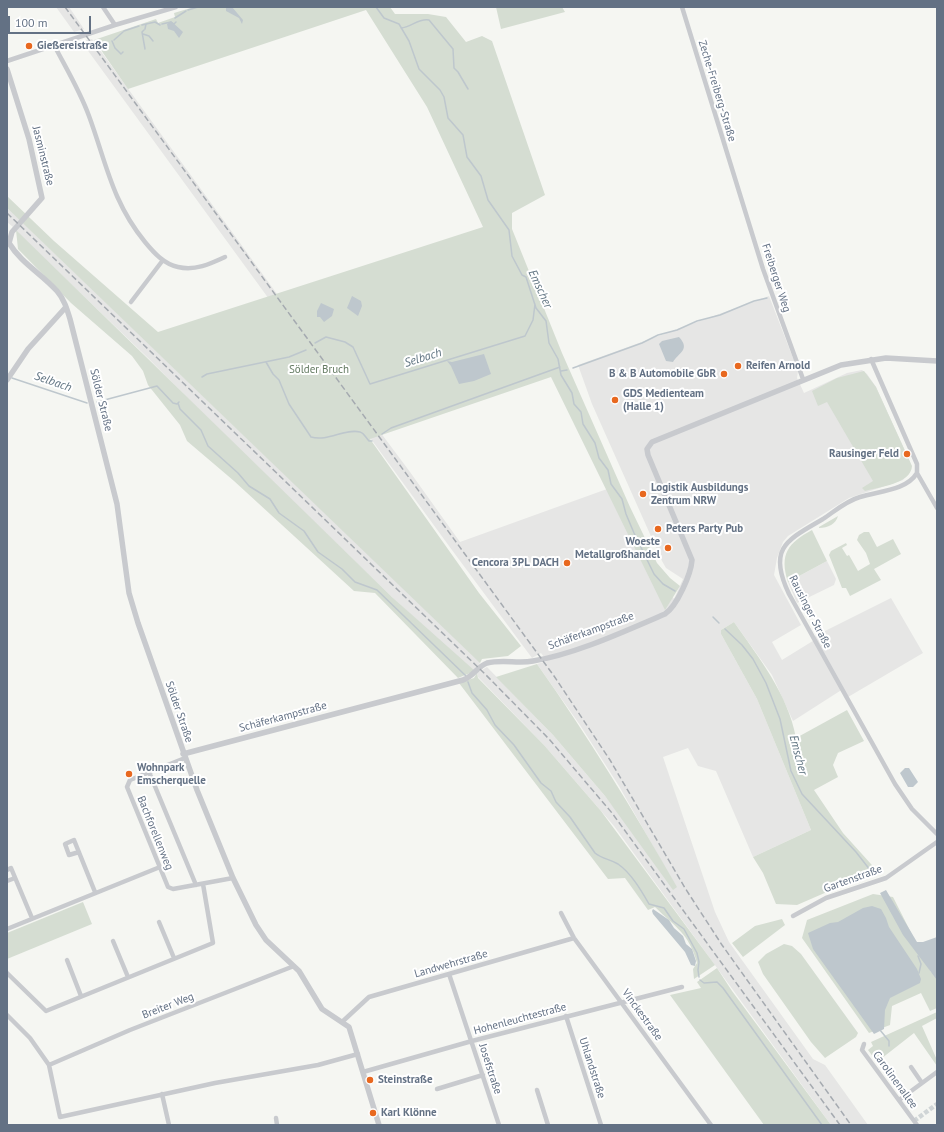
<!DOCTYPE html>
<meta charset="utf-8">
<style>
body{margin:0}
#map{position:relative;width:944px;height:1132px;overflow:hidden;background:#f5f6f2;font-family:"PT Sans",sans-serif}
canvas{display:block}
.frame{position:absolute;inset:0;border:8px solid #637184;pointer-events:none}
.scale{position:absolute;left:8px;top:16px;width:83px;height:18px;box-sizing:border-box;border:2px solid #637184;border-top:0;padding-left:5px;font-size:12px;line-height:14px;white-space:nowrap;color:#637184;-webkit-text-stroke:3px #fff;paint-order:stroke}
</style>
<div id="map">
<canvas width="944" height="1132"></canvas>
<div class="frame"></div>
<div class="scale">100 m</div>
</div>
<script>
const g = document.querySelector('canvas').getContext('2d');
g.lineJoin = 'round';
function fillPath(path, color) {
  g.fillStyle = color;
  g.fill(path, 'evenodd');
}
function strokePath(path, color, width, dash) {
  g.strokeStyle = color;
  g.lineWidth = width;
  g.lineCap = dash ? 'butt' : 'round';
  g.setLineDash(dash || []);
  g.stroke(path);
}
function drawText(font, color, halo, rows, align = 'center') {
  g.font = font + ' "PT Sans",sans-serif';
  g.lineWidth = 4;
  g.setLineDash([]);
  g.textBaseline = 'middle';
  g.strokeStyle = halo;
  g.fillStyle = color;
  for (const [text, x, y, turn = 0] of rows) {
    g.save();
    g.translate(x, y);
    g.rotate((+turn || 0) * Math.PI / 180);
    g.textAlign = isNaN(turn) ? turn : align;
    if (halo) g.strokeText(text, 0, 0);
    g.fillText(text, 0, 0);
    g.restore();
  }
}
const built = new Path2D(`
 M56,7h13l15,22 -10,3z
 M92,39l185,255 133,178 50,70 147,-53 67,110 9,-20 -17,-11 -4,-7 -70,-157 -14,-39 191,-69 29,75 -1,7 7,15 43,-20 15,-3 5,4 9,13 34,75 1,8 -8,10 -54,18 -61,38 -5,6 -6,16 -3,17 27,50 -29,17 10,18 34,-21 -1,-3 76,-38 32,55 -75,44 -5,-8 -50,32 -21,-46 -38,-53 -13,8v4l36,65 54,131 -58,27 -37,-86 -18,-5 -10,-18 -25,9 52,155 14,30 84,117 12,6 43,60h-37l-217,-299 -70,-81 -66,-68 -1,-4 10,-6 66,68 52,61 71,91 -57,-101 -39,-61 -43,-61 10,-3 -6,-8 -9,5 -83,-112 -363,-498 1,-2 -3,-5z
 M7,208l13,12 -7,7 -6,-5z
 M23,223l457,439 -1,4 -4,5 -13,-9 -70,-65 -173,-167 -71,-72 -128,-123 -4,-5z
 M827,561l9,18 -2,6 -37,18 -9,-21z`);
const green = new Path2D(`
 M194,7h196l5,7h33l18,3 20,25 16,-6 10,5 53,154 -33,18v16l50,124 68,154 27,56 13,15 10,8 -15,24 -114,-233 -181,62 109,154 42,53 -13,10 -26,3 -2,4 -473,-455v-12l47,45 104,91 325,-105 -56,-120 -61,-97 -238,79 -34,-49 62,-21 2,4 17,-6 -1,-4z
 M496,7h66l3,5 -64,17z
 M16,230l376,367 83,74 -17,7 -83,-85 -21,-2 -120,-110 -47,-40 -7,-16 -32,-40 -5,-14 -11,-15 -61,-53 -53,-54z
 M864,371l12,16 36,79c-1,18 -33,21 -47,25l-3,-3 11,-7 -46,-79 -9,4 -6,-15 25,-13z
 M838,516c-2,8 -10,12 -19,12v-1z
 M812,530l15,31 -39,21c-9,-28 0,-39 24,-52z
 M864,532h5l8,15 16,-8 8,15 -27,15 7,11 -31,16 -4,-8h-4l-13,-33 2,-4 15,-8 1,2 -5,3 5,8 2,-1 9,16 12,-7 -4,-11 -9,-13 2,-5z
 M734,622c25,36 54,72 62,116l51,-28 17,31 -26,12 -5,12 5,12 -24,13 29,43 37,41 -37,11 -46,20 -21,-1 -13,-31 -10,-16 58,-27 -54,-131 -36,-65v-4z
 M537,664c51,72 96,146 140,223l-4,3 -68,-94 -52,-61 -57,-58z
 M477,673l1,5 66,67 57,66 114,154 -21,14 -1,-10 4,-6c-8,-30 -22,-36 -42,-56l-7,3 -23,-32 -17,1 -149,-196 15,-5z
 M873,894l20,3 38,75 6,2v34l-7,3 -9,-18 -29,13 -2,19 -21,8 -67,-95 5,-18z
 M83,902l9,22 -85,35v-26z
 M782,919l3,6 -42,32 -11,-14 23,-17z
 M784,944l8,2 9,8 57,79 -2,4 -31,21 -14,-16 -48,-68 -5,-12 8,-8z
 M717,968l15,23 99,134h-67l-94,-130 31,-7 -4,-6z
 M937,1012v6l-15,8 15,34v6l-23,-33 -37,29 -9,-12 5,-4 -2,-4z`);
const water = new Path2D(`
 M226,7h6l11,13 -1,4 -3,-6 -13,-7z
 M171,21l12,11 -4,6 -5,-7 -6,-2 -1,-5z
 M352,296l9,5 1,5 -4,10 -11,-8z
 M321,303l13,6 -2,7 -8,6 -4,-5h-3v-6z
 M679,337c12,13 -1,16 -6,25l-7,-1 -7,-17 3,-3z
 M484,354l7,20 -17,7 -15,3 -8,-18 -4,-5 5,1z
 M905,768h4l9,14 -5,5h-5l-8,-14z
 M886,890l31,52h6l14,-5v43l-34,-45 -23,-42z
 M872,906l9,3 5,9 3,9 28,42 4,10 -1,4 -30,15 -5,12 -1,19 -10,5 -61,-85 -5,-16 22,-10 8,-1 25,-14z
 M653,909l16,11 5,8 9,8 3,8 6,5 4,12 -1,5 -4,-1 -6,-13 -32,-38 -1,-3z`);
const stream = new Path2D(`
 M376,7l8,11 15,6 10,17 10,28 21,21 4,7 4,21 15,17 4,22 14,19 7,24 21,30 3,26 10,19 4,2 10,31 10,13 3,22 9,16 3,16 11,18 2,11 7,8 2,12 12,19 4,15 9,12 3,14 11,15 4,15 8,19 20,41 9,10 12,7
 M188,10l10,-3
 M175,18l11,-7
 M162,24l9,-2 3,2 2,-2
 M142,25l13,-3 5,3
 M401,28c10,-1 18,-10 28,-8l24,29 1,19 4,4 10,17
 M145,29l1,-5
 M144,30l-2,2 3,17
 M124,31l15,-5
 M143,34l6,2 4,5
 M114,40l9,-8
 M112,41l3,7 6,6
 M122,53l1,-1
 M315,343l11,-6 19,5 8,5 17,37 155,-48 8,-16 2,-16
 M266,362l7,12 6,6 10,24 22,33c17,5 34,-9 49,-5 4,1 6,6 9,9h3
 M573,368l69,-25 16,-8 19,-5 20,-9 23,-6 34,-14 13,-3
 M561,371l6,-1
 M202,377l5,-3 82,-17 17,-7
 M12,378l75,25
 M97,402l60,-16 16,17 4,1 2,-2
 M178,403l2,6 21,21 7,16 30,27 11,13 21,13 9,14 25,18 14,21 24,17 13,13 22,8 89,86
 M382,434l9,-6 169,-61
 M713,617l6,6
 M725,629l17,16 11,14 13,24 14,36 11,52 11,23 54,58 18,23
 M468,682l4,11 15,17 8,15 19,20 27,38 10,8 5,11 14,15 25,36c7,6 15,6 23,11 13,9 23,26 31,40l15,4 9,13 11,8 13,24 2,9 -1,8 1,7
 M918,956l3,8 -2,9
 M700,980l4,3 13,-1 6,6 99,137
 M880,1030l9,11v5`);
const minorTunnel = new Path2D(`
 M914,1121l23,-17`);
const minor = new Path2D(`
 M103,7l12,18
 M682,7l81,262 40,110
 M54,45c12,23 26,46 35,71 17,46 23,86 56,126 9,11 19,22 33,25 17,4 32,-3 47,-10
 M7,61l108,-36 61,-18
 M131,302l32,-42
 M871,359l46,105v9c-11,18 -39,18 -57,24 -14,4 -25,14 -37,22 -36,21 -56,29 -34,75l106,190 17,25 25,25
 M917,473l20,35
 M185,758l-55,22 -3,7 41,100 5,2 60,-11
 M149,772l47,113
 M79,852l-10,3 -4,-11 9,-4 21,52
 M7,870l4,-2 21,50
 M7,881l8,-3
 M561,913l13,25 137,187
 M793,916l33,-18 60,-20 51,-36
 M159,922l15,36
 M7,929l153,-62
 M113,941l15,36
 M67,960l14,36
 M7,973l39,38 167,-68 -10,-59
 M449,974l50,151
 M7,1015l23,23 19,27 11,52 155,-34 103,-18 40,-11
 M566,1016l35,109
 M342,1022l27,-25 205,-59
 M864,1044l-2,6 55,75
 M49,1065l81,-35 164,-64
 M911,1067l11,16
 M363,1072l109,-31 210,-54
 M437,1089l46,-14
 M537,1090l11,35
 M162,1094l7,31
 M899,1100l38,-28
 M276,1118l1,7`);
const tertiary = new Path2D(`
 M7,69l22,70 13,59 -30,34 -3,11c12,20 33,31 48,48 7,8 10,18 13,28l47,185 12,89 9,30 59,167 36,88 23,47 10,15 33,31 23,38 27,18 30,98
 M7,380l21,-31 38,-42
 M183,754l280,-74c10,-3 15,-14 24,-17 16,-4 31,1 46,-2 43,-7 92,-30 132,-47 12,-8 26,-40 27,-54l-44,-105 -1,-6 5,-7 189,-77 45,-7 51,3`);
const rail = new Path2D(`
 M65,7l489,669 56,84 75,128 37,57 129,180
 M7,213l478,461 64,65 63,74 228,312`);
const markers = [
 [29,46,4,"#e8681f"],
 [738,366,4,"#e8681f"],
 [724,374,4,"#e8681f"],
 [615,400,4,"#e8681f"],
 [907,454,4,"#e8681f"],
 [643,494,4,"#e8681f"],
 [658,529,4,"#e8681f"],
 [668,548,4,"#e8681f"],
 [567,563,4,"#e8681f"],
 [129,774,4,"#e8681f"],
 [370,1080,4,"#e8681f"],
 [373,1113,4,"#e8681f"]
];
const poiNames = [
 ["Gießereistraße",37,46],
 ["Reifen Arnold",746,366],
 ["B & B Automobile GbR",716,374,"right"],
 ["GDS Medienteam",623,394],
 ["(Halle 1)",623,407],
 ["Rausinger Feld",899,454,"right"],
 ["Logistik Ausbildungs",651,488],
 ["Zentrum NRW",651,501],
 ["Peters Party Pub",666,529],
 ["Woeste",660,542,"right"],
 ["Metallgroßhandel",660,555,"right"],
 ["Cencora 3PL DACH",559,563,"right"],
 ["Wohnpark",137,768],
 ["Emscherquelle",137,781],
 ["Steinstraße",378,1080],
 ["Karl Klönne",381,1113]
];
const streetNames = [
 ["Zeche-Freiberg-Straße",717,91,73],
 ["Jasminstraße",43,156,76],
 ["Freiberger Weg",776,278,72],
 ["Sölder Straße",101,400,76],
 ["Rausinger Straße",810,612,63],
 ["Schäferkampstraße",591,631,-20],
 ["Sölder Straße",179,712,71],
 ["Schäferkampstraße",283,717,-15],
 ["Bachforellenweg",155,833,68],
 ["Gartenstraße",853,879,-20],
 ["Landwehrstraße",451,964,-16],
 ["Breiter Weg",168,1006,-21],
 ["Vinckestraße",642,1015,54],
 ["Hohenleuchtestraße",520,1019,-15],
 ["Uhlandstraße",592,1068,72],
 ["Josefstraße",490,1069,72],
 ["Carolinenallee",895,1080,54]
];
const parkNames = [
 ["Sölder Bruch",319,370]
];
const waterNames = [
 ["Emscher",540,289,65],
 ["Selbach",423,358,-17],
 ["Selbach",53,382,19],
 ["Emscher",798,755,75]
];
fillPath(built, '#e6e6e5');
fillPath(green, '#d5ddd2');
fillPath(water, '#bec7cd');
strokePath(stream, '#bec7cd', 1.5);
strokePath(minorTunnel, '#d0d5d6', 4.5, [4.5, 2]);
strokePath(minor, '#c8cace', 4.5);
strokePath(tertiary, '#c8cace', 5.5);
strokePath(rail, '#a5aab0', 1.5, [6, 3]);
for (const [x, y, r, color] of markers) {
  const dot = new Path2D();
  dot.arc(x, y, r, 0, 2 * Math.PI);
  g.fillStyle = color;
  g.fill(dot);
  strokePath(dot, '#fff', 1.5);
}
drawText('bold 11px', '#637184', '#fff', poiNames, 'left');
drawText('11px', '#637184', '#fff', streetNames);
drawText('11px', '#647b62', '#fff', parkNames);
drawText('italic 12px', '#5f7381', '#fff', waterNames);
</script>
